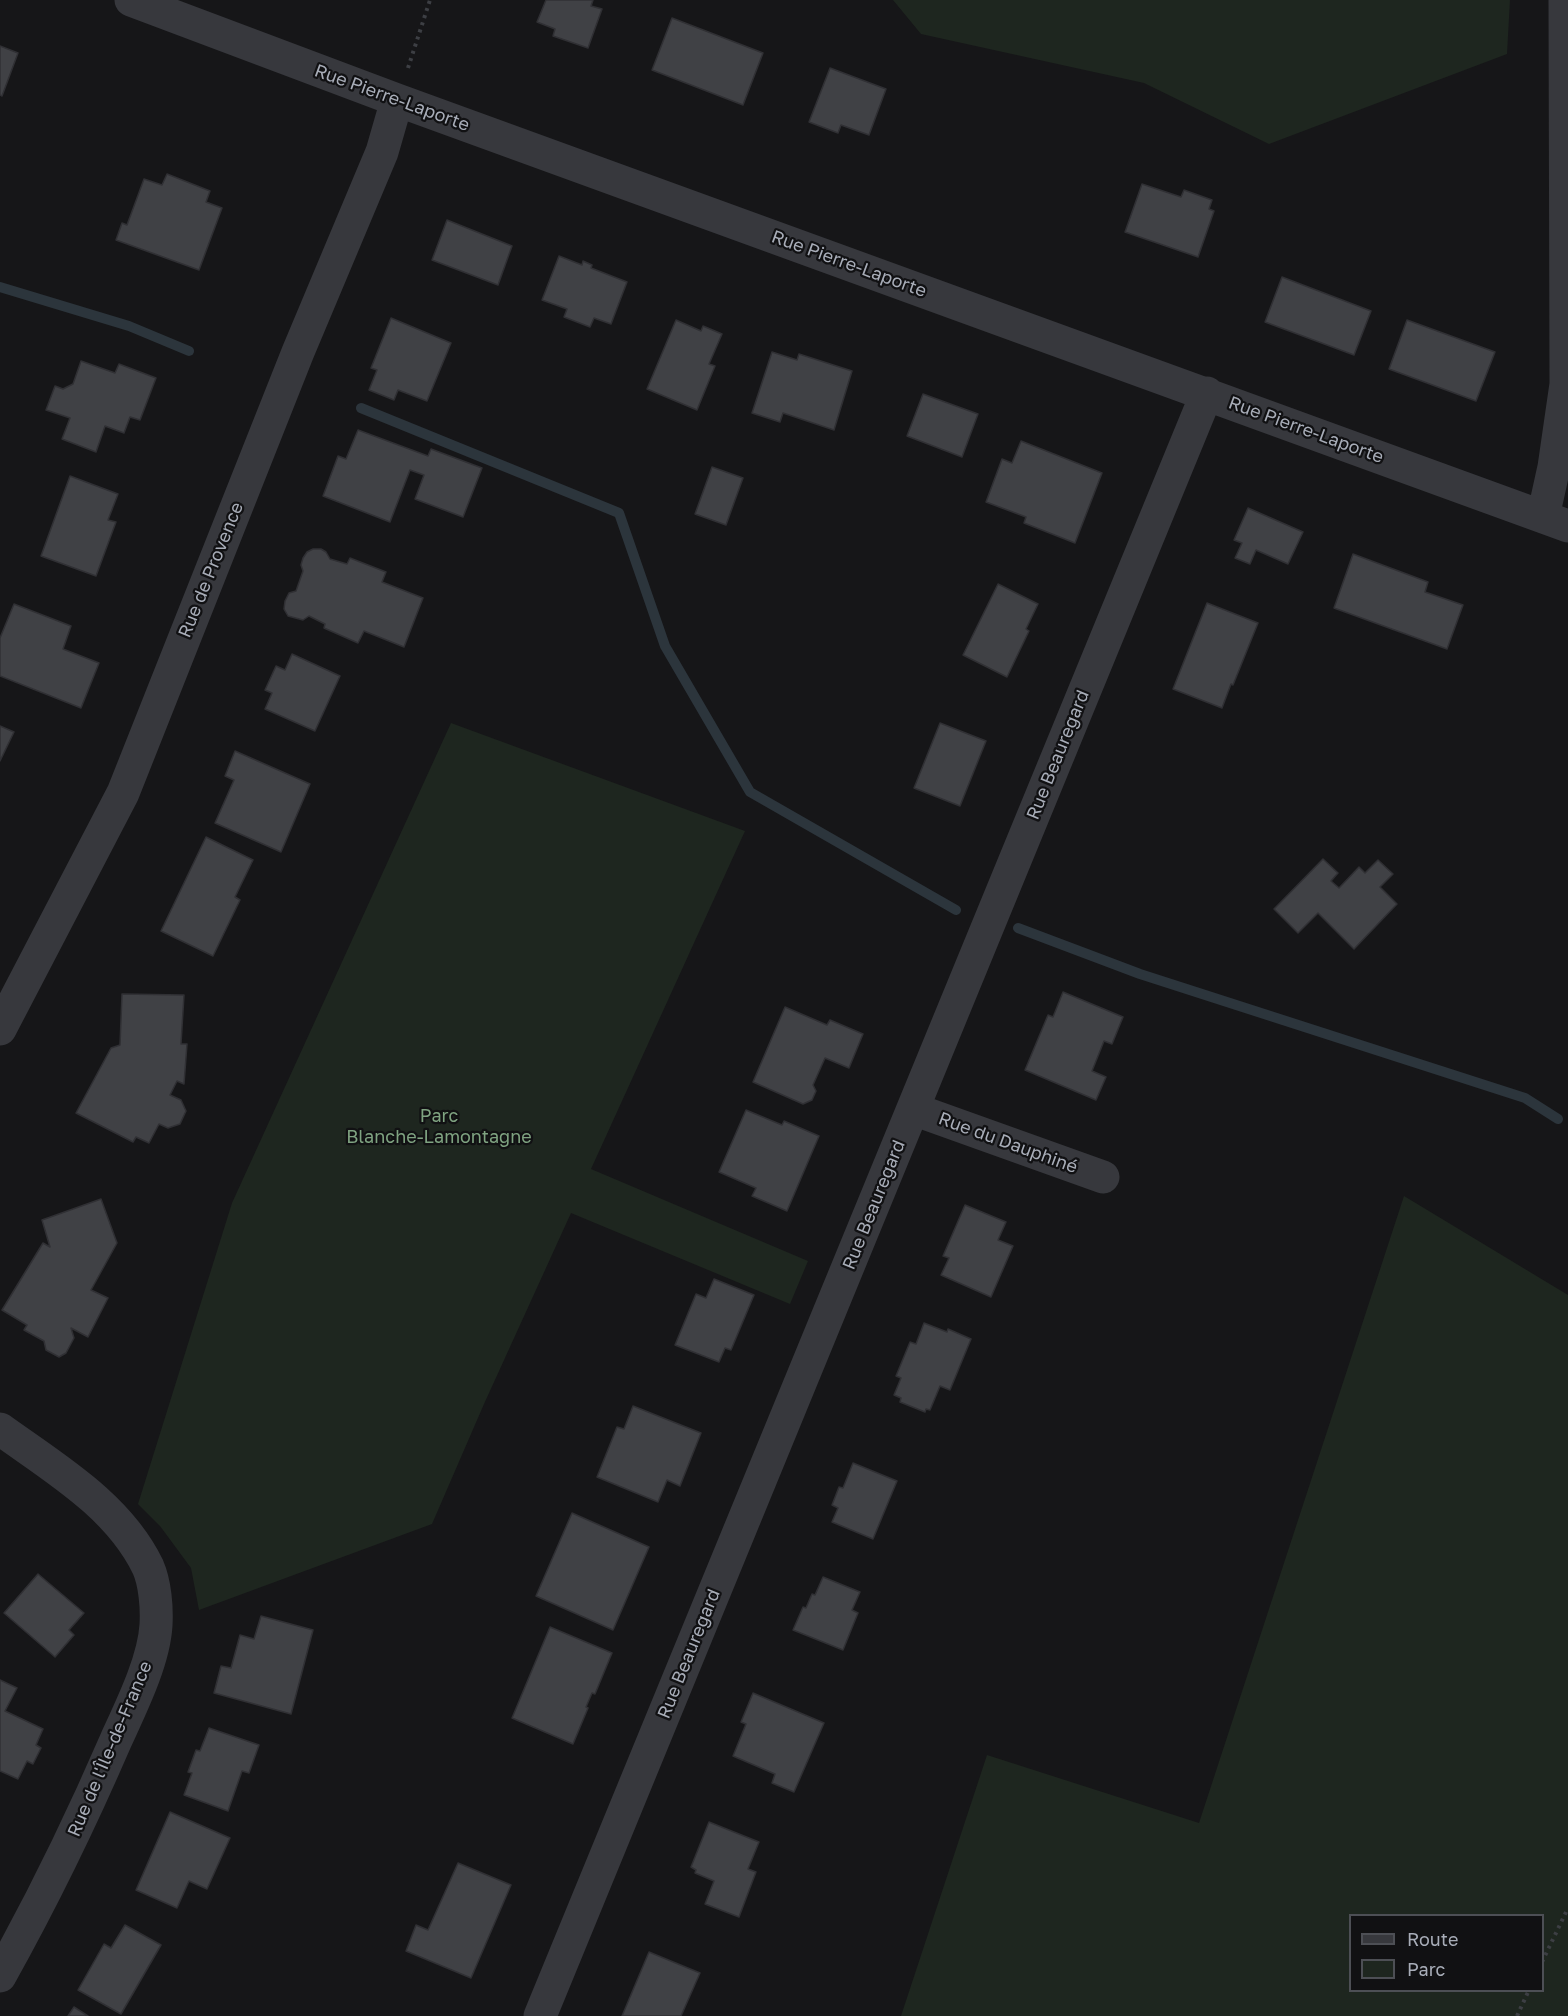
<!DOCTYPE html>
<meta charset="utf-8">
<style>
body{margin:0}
#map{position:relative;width:1568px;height:2016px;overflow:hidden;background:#161618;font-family:"Golos Text",sans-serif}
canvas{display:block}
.legend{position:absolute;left:1349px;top:1914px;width:195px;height:78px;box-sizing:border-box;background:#111113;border:2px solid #4d4f55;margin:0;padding:8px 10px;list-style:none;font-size:18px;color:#a8adb8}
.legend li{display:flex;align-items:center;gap:12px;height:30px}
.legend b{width:30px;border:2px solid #4d4f55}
</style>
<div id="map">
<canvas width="1568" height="2016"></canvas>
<ul class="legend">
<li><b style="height:8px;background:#37383d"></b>Route</li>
<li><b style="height:16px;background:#1e261f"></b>Parc</li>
</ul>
</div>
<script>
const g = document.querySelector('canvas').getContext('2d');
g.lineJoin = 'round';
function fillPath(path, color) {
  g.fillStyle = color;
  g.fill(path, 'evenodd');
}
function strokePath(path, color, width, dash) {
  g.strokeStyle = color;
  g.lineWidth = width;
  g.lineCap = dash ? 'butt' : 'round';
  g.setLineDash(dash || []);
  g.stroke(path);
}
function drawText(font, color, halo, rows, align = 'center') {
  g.font = font + ' "Golos Text",sans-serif';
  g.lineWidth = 4.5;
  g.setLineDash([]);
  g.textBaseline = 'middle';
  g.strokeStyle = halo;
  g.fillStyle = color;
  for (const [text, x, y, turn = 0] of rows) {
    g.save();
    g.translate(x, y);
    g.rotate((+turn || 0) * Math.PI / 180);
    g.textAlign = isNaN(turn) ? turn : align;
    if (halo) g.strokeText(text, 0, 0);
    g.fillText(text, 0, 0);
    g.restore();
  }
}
const green = new Path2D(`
 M893,0h617l-3,54 -238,90 -125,-61 -223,-49z
 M451,723l294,108 -154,338 217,92 -18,43 -219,-91 -87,191 -52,120 -233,86 -8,-42 -31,-42 -22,-22 94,-301z
 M1404,1196l164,99v721h-667l86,-261 212,68zM1350,1916h192v74h-192z`);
const stream = new Path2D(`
 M0,287l129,39 60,25
 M361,408l258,105 46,133 85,146 206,118
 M1018,928l122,46 385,124 33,21`);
const building = new Path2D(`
 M546,0h47l-2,6 11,3 -14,39 -35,-12 2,-7 -18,-7z
 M672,18l91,35 -20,52 -91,-35z
 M0,46l18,7 -16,43 -2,-1z
 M830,68l56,21 -17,46 -28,-10 -3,8 -29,-11z
 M167,174l43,17 -4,11 16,6 -23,62 -83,-30 6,-17 5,2 17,-46 18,6z
 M1142,184l39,13 3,-7 28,10 -3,9 5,2 -16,46 -73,-25z
 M447,220l65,26 -14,39 -66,-25z
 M559,256l23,9 1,-4 9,4 -1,3 36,14 -16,42 -17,-6 -4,9 -26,-10 3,-8 -25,-9z
 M1282,277l89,34 -17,44 -89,-33z
 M391,318l60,25 -24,58 -29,-11 -4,10 -25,-10 8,-20 -6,-2z
 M676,320l25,11 2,-5 19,8 -13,30 6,2 -18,44 -50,-21z
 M1407,320l88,32 -19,49 -87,-32z
 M772,352l25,8 2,-6 53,17 -18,59 -51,-17 -3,9 -28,-9z
 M81,361l34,12 4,-9 37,14 -16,42 -10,-3 -6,16 -19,-7 -9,26 -34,-13 8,-21 -24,-8 9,-24 8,3 10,-5z
 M923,394l55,20 -16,43 -55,-21z
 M358,430l70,26 3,-7 51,19 -19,49 -48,-18 9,-24 -14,-5 -20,52 -67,-26 15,-40 8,3z
 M1021,441l81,32 -27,70 -51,-20 2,-6 -40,-15 16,-43 10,4z
 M712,467l31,11 -17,47 -31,-11z
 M70,476l48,18 -10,26 8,2 -20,54 -55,-20z
 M1248,508l55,24 -15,32 -32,-14 -6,14 -15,-6 7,-15 -8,-3z
 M313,549h8l5,3 4,7 17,5 3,-6 36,14 -4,10 41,16 -19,49 -40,-16 -6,12 -34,-15 1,-4 -16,-8 -6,4 -15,-4 -4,-7 1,-8 4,-8 7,-2 7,-20 -2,-6 2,-7 4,-6z
 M1353,554l75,28 -3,10 38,13 -16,44 -113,-41z
 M998,584l40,20 -12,25 3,2 -22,46 -44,-22z
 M1207,603l51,20 -25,62 -2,-1 -9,24 -49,-19z
 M14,604l57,22 -8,23 36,14 -18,45 -81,-32v-38z
 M292,654l48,22 -25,55 -50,-22 7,-16 -7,-3 11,-24 9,4z
 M940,723l46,18 -26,65 -46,-18z
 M0,726l14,6 -14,29z
 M235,751l75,33 -29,68 -66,-29 19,-43 -9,-4z
 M206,837l47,23 -18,37 5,3 -27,56 -52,-25z
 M1323,859l15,14 -7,8 8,7 20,-21 6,6 13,-13 15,14 -13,13 17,17 -43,45 -36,-36 -20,20 -24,-24z
 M1063,992l60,25 -11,27 -8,-3 -12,30 14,6 -10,23 -71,-30 23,-55 5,2z
 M122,994l62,1 -3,49h6l-3,40 -7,-3 -7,14 11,5 5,11 -6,13 -12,4 -9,-4 -10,19 -13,-6 -3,5 -57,-29 35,-65 9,-3z
 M785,1007l42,18 3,-5 33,14 -14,34 -24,-10 -12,27 3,6 -4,9 -9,4 -50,-22z
 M746,1110l36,15 2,-4 35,15 -32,75 -35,-15 4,-8 -37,-16z
 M101,1199l16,44 -26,47 17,8 -20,39 -17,-9 3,10 -8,15 -7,4 -13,-7 -2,-9 -20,-11 3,-5 -25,-15 41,-67 7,4 -8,-27z
 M965,1205l41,17 -8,18 15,6 -22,51 -50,-22 8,-17 -6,-2z
 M714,1279l40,16 -23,55 -6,-2 -6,14 -44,-17 21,-51 10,4z
 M924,1323l23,9 1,-3 23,10 -21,51 -10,-4 -10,24 -4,-1 -1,3 -25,-10 1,-4 -7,-3 7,-17 -5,-2 14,-34 6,2z
 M633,1406l68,27 -21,53 -13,-6 -9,22 -61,-25 20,-50 7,2z
 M853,1463l44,18 -24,58 -41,-17 6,-14 -6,-3 7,-18 4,1z
 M572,1513l77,34 -36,83 -77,-34z
 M38,1574l46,39 -15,17 5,5 -19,22 -51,-44z
 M823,1577l37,15 -8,18 6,3 -15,37 -50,-20 10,-23 3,1 6,-14 3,1z
 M261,1616l52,14 -22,84 -77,-21 7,-27 10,2 9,-33 14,4z
 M550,1627l62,26 -17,41 -3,-1 -6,14 2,1 -15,36 -61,-26z
 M0,1680l17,8 -12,23 38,18 -7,16 5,3 -8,16 -6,-3 -9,18 -18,-8z
 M753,1693l71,30 -30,69 -22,-9 3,-9 -42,-18 13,-32 -5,-2z
 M209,1728l50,17 -10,28 -7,-2 -14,40 -44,-16 8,-22 -4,-1 8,-22 4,1z
 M170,1812l60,26 -23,51 -18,-8 -12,27 -41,-18z
 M709,1822l50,20 -11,27 8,3 -17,45 -34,-13 9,-23 -19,-8 1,-3 -5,-3z
 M458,1863l53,22 -40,93 -65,-27 10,-26 12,5z
 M125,1925l36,20 -40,69 -43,-24 26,-46 7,4z
 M649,1952l51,21 -19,43h-59z
 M74,2007l14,9h-20z`);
const path = new Path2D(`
 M408,68l22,-68
 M1542,1962l26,-54
 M1517,2016l12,-26`);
const minor = new Path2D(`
 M131,0l266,100 1171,426
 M1543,517l11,-50 12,-83 -1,-384
 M0,1029l123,-236 175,-441 84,-200 15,-52
 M913,1109l190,68
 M0,1429c54,39 118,76 148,138 7,16 9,40 8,58 -2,36 -25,82 -40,115 -35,81 -73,159 -116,236
 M540,2016l667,-1623`);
const streetNames = [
 ["Rue Pierre-Laporte",392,98,20],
 ["Rue Pierre-Laporte",849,264,20],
 ["Rue Pierre-Laporte",1306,430,20],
 ["Rue de Provence",211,570,-68],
 ["Rue Beauregard",1058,755,-68],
 ["Rue du Dauphiné",1008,1143,20],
 ["Rue Beauregard",874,1205,-68],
 ["Rue Beauregard",689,1654,-68],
 ["Rue de l'Île-de-France",110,1749,-67]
];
const parkNames = [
 ["Parc",439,1116],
 ["Blanche-Lamontagne",439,1137]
];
fillPath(green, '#1e261f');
strokePath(stream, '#2c353c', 10);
fillPath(building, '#404145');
strokePath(building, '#303034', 1.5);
strokePath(path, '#3d3f44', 4, [3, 4.5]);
strokePath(minor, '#37383d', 33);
drawText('18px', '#a8adb8', '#111113', streetNames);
drawText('18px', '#7fa381', '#111113', parkNames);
</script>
